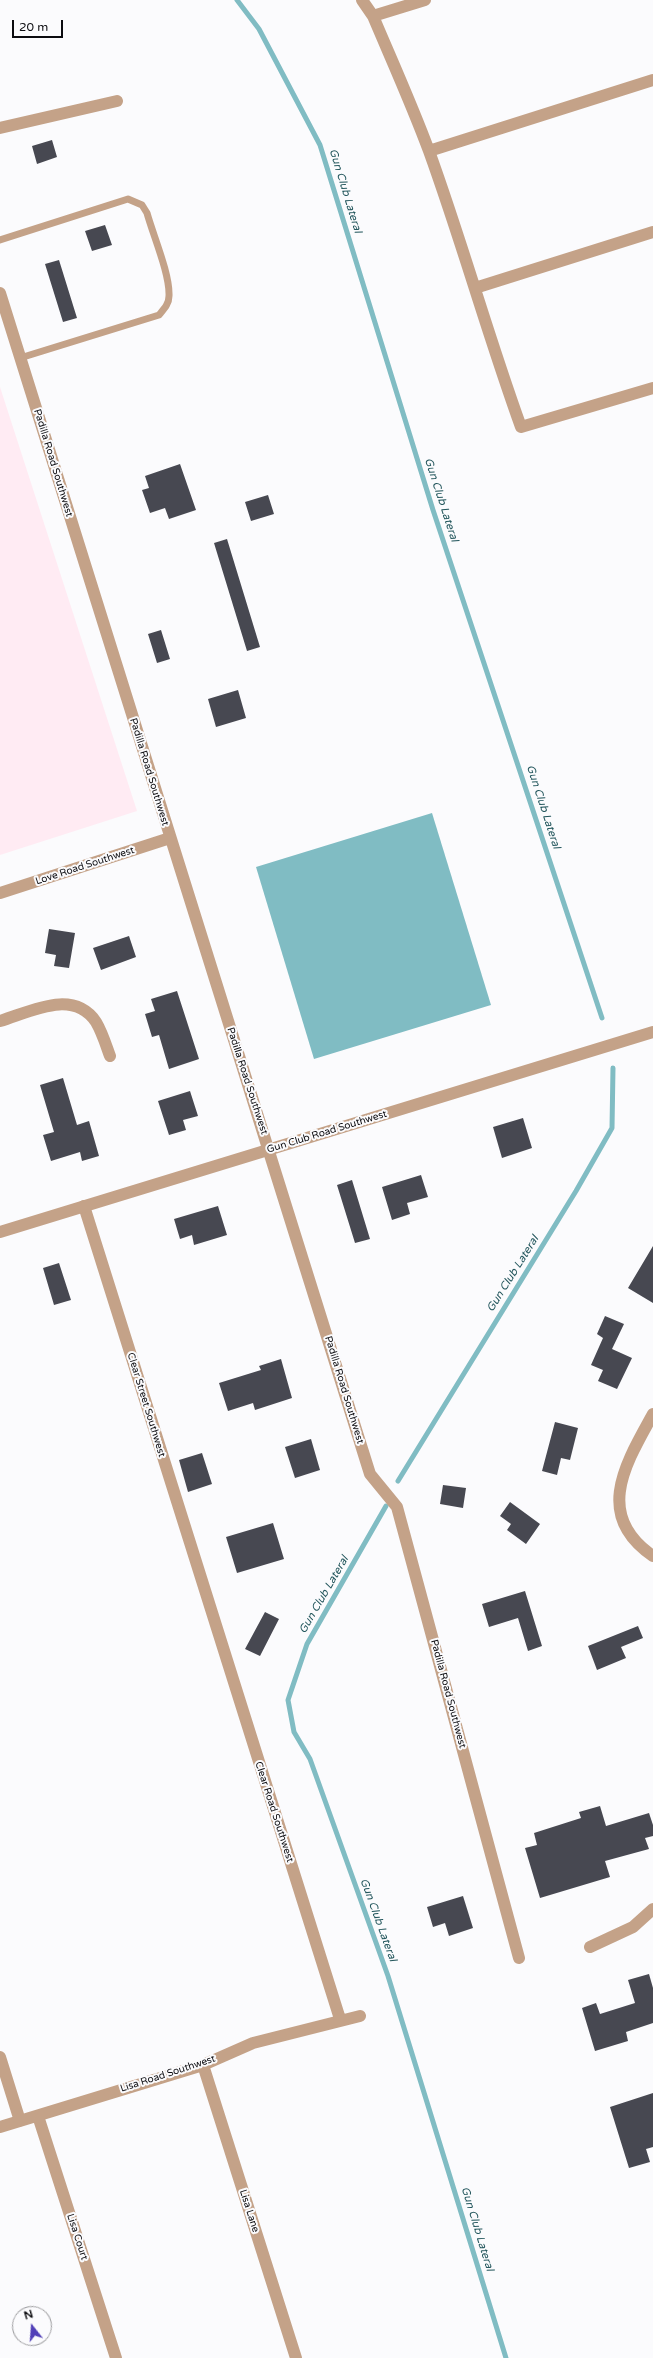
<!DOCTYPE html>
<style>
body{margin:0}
#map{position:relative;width:653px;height:2358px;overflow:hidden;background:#fbfbfd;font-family:"Varela Round",sans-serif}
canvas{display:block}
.north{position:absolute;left:12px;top:2306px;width:40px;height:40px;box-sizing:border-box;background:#fbfbfd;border:1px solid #9b9b9e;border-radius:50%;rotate:343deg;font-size:11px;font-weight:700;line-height:16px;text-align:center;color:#0c0c10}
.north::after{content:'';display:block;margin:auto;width:14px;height:18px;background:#5240b8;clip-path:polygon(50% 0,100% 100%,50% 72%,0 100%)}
.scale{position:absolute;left:12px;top:20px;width:51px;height:18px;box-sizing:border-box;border:2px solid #0c0c10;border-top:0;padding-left:5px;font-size:12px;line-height:14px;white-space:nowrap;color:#0c0c10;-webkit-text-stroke:3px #fbfbfd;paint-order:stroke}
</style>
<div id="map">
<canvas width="653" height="2358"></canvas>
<div class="north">N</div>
<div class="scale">20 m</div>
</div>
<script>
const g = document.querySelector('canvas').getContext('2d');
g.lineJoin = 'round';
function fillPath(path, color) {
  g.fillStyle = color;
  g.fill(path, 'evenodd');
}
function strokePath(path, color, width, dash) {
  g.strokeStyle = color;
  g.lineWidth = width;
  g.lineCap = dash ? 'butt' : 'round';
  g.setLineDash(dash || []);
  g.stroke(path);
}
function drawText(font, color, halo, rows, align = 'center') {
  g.font = font + ' "Varela Round",sans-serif';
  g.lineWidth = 4;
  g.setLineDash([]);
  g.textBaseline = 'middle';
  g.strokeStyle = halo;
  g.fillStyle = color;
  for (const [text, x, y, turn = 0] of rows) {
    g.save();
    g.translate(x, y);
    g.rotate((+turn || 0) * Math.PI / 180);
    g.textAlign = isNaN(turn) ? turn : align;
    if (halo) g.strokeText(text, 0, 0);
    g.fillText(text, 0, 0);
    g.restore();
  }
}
const industrial = new Path2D(`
 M0,387l137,424 -137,44z`);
const water = new Path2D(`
 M432,813l59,192 -177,54 -58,-192z`);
const stream = new Path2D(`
 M237,0l22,29 61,116 113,365 169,508
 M398,1481l178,-290 36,-63 1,-60
 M386,1506l-79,138 -19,56 6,32 16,27 78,217 118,382`);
const building = new Path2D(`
 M52,140l5,17 -20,7 -5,-18z
 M105,225l7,20 -20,6 -7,-20z
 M59,260l18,58 -14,4 -18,-58z
 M180,464l16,46 -27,9 -4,-11 -15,5 -8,-23 7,-2 -4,-12z
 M268,495l6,19 -23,7 -6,-19z
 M227,539l33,108 -13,4 -33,-108z
 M161,630l9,29 -13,4 -9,-29z
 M238,690l8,28 -30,9 -8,-28z
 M49,929l26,4 -6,35 -15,-2 2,-11 -11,-2z
 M129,936l7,21 -35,13 -8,-22z
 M177,991l22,68 -30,10 -10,-34 -7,2 -7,-23 10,-3 -4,-12z
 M63,1078l14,47 12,-4 10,35 -17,5 -2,-9 -29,9 -8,-26 11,-3 -14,-47z
 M190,1091l8,25 -15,4 3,10 -17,5 -11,-34z
 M523,1118l9,30 -30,10 -9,-31z
 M421,1175l7,22 -21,6 3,11 -18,6 -10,-33z
 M352,1180l18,59 -15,4 -18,-58z
 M218,1206l9,29 -33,10 -2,-10 -12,4 -6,-20z
 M653,1246v57l-25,-15z
 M59,1263l12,37 -17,5 -11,-37z
 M605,1316l19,8 -12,25 20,9 -15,31 -19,-8 5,-11 -12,-5 12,-27 -6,-4z
 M281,1359l11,39 -37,12 -2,-7 -25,8 -9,-28 42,-13 -2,-4z
 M555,1422l23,6 -8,32 -9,-2 -4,17 -15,-4z
 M311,1439l9,31 -25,8 -10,-31z
 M202,1453l10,31 -24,8 -9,-32z
 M443,1485l23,3 -3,20 -23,-4z
 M510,1502l30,22 -14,20 -19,-14 4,-6 -11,-8z
 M273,1523l11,36 -47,14 -11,-36z
 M525,1591l17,55 -14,5 -10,-33 -29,9 -7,-23z
 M265,1612l14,7 -19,37 -15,-7z
 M638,1626l5,12 -22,9 5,11 -29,12 -9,-24z
 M600,1806l6,20 43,-13 4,12v11l-8,2 4,11 -44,12 5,16 -70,21 -15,-50 12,-3 -3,-12 47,-15 -2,-6z
 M463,1896l10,32 -24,8 -4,-13 -12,4 -6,-20z
 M649,1974l4,14v35l-27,9 2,9 -33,10 -13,-43 14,-5 4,11 35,-11 -7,-23z
 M653,2093v54l-7,2 4,13 -21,6 -19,-61z`);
const service = new Path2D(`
 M0,240l128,-41 14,6 5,8c6,22 23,61 22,83 0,8 -5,13 -10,19l-139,43`);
const minor = new Path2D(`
 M362,0l11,16c19,45 39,89 56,135 33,91 59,185 92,276l132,-39
 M373,16l52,-16
 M0,128l117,-27
 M429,151l224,-71
 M475,288l178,-56
 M0,293l370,1181 27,33 122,451
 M0,893l170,-55
 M0,1021c30,-9 73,-33 96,1 6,10 10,23 14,34
 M84,1206l256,813
 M653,1414c-27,49 -60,101 0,142
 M590,1947l43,-20 20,-18
 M0,2057l20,64
 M203,2065l93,293
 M38,2116l78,242
 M0,2127l203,-62 50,-22 107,-27`);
const tertiary = new Path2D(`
 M0,1232l653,-200`);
const streetNames = [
 ["Padilla Road Southwest",53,463,73],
 ["Padilla Road Southwest",149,772,73],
 ["Love Road Southwest",85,866,-18],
 ["Padilla Road Southwest",247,1081,72],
 ["Gun Club Road Southwest",327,1132,-17],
 ["Padilla Road Southwest",344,1390,73],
 ["Clear Street Southwest",146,1405,73],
 ["Padilla Road Southwest",448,1694,75],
 ["Clear Road Southwest",274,1812,72],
 ["Lisa Road Southwest",168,2074,-18],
 ["Lisa Lane",249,2211,72],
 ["Lisa Court",77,2237,72]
];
const waterNames = [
 ["Gun Club Lateral",345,191,73],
 ["Gun Club Lateral",441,500,72],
 ["Gun Club Lateral",543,807,72],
 ["Gun Club Lateral",513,1274,-58],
 ["Gun Club Lateral",324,1595,-60],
 ["Gun Club Lateral",378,1920,70],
 ["Gun Club Lateral",477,2229,73]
];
fillPath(industrial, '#ffebf3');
fillPath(water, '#80bcc3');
strokePath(stream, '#80bcc3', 5);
fillPath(building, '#474851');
strokePath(service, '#c4a288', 7);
strokePath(minor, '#c4a288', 12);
strokePath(tertiary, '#c4a288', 12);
drawText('10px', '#0c0c10', '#fbfbfd', streetNames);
drawText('italic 11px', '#24575d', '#fbfbfd', waterNames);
</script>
